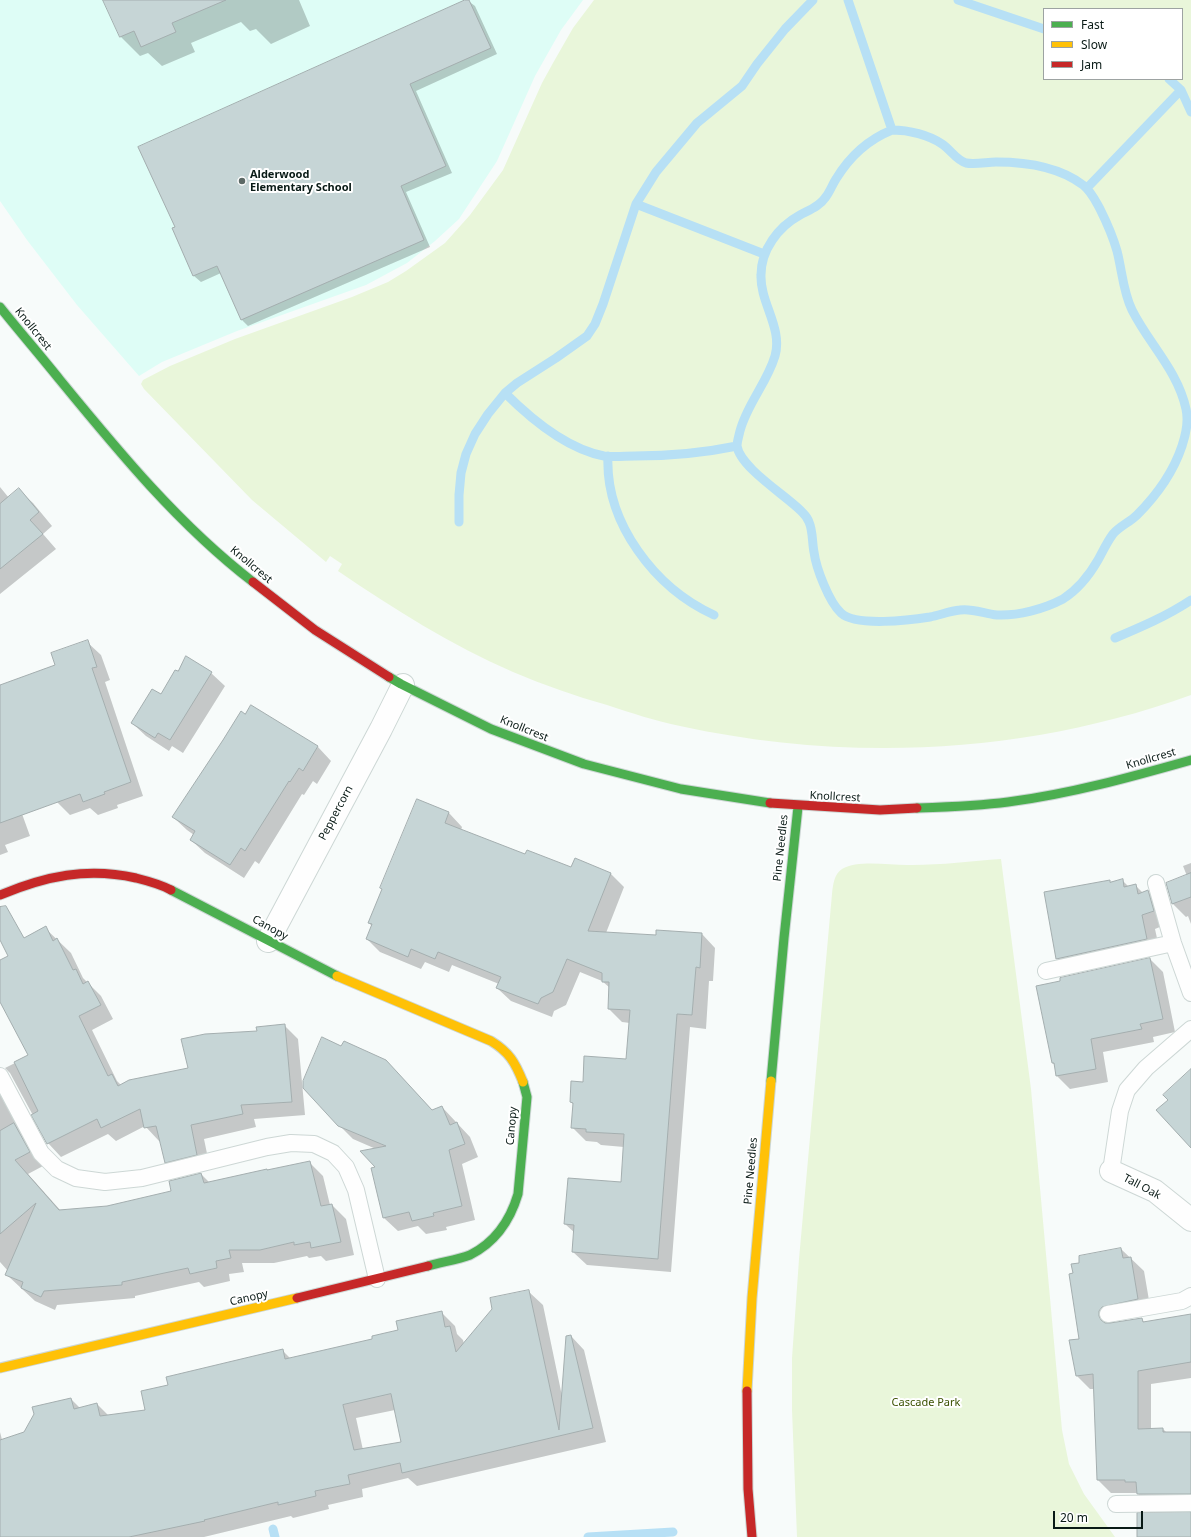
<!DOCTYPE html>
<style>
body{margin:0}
#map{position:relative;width:1191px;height:1537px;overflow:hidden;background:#f7fbfa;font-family:"Noto Sans",sans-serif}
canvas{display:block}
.legend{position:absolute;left:1043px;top:8px;width:140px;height:72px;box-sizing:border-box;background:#fff;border:1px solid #9da3a2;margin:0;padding:5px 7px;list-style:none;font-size:12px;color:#091a16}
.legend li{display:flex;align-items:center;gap:8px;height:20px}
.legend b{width:20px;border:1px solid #9da3a2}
.scale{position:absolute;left:1053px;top:1511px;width:90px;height:18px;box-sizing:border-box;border:2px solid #091a16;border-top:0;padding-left:5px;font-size:12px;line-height:14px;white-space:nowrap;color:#091a16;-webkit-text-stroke:3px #fff;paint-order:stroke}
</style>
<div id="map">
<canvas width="1191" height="1537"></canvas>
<ul class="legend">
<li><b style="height:5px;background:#4caf50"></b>Fast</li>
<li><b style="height:5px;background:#ffc107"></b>Slow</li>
<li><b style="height:5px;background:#c62828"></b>Jam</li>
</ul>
<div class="scale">20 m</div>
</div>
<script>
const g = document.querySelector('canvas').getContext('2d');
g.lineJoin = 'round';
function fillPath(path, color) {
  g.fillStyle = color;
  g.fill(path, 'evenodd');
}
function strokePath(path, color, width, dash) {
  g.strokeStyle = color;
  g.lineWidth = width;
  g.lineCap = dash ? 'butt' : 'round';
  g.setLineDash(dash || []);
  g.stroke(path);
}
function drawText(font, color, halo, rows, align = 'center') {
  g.font = font + ' "Noto Sans",sans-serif';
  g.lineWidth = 4;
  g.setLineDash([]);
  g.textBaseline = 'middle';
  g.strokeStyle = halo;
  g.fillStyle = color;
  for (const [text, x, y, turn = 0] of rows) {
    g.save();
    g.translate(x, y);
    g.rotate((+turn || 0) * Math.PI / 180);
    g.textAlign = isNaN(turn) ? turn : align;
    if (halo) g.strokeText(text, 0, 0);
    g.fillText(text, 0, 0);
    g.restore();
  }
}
const built = new Path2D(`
 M0,0h583l-22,30 -26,46 -38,85 -38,58 -24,22 -28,22 -41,22 -129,46 -75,31 -23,14 -62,-71 -50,-65 -27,-39z`);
const green = new Path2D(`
 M594,0h597v695c-163,59 -341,68 -511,31 -24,-5 -49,-13 -73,-21 -32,-9 -63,-20 -94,-33 -62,-27 -119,-63 -175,-101l4,-7 -12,-8 -4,6 -74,-62 -108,-111 -3,-5 2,-4 27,-14 65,-27 117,-42 36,-15 18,-11 39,-28 25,-28 33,-45 39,-87 11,-20 20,-35zM1044,9h138v70h-138z
 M1001,859l30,230 31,341 7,34 15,30 31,43h-318l-5,-127v-52l7,-99 33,-365c1,-9 2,-20 10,-25 18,-10 50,-3 70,-4 30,0 60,-4 89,-6z`);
const shadow = new Path2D(`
 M104,0h195l11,26 -39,18 -15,-15 -6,2 -9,-9 -50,21 4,9 -33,14 -14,-13 -8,3 -19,-19z
 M467,0l8,6 22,48 -81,37 36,82 -46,19 24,55 -182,79 -6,-6 -21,-47 -20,9 -7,-6 -21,-47z
 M0,487l9,11 10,-8 14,13 19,23 -9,8 13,15 -56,45z
 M87,642l14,13 9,25 -5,2 38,114 -26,9 1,3 -20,7 -8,-7 -20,7 -13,-13 -1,-137z
 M211,673l14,13 -42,67 -11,-7 -3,5 -23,-15 -14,-13 29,-27z
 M251,706l67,41 13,14 -14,23 -4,-3 -9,14 -2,-1 -43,70 -4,-3 -11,17 -39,-25 -14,-13 3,-5 -7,-5 -14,-13z
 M0,753l30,83 -25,9 3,7 -8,3z
 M417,800l32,13 13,14 -1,3 65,26 46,13 4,-9 35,14 13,13 -18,46 51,3 45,-2 13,14 -2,33h-4l-3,48 -16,-2 -19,245 -84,-7 -14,-13 2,-19 -10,-9 57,-41 2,-36 -23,-2 -4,-3 -11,-1 -14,-14 2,-22 -3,-3 13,-19 43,-23 3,-37 -8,-1 -13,-13 1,-21 -8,-7 -22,-9 -14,33 -12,6 -2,6 -41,-16 -14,-13 2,-4 -47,-19 -3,7 -24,-10 -4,7 -41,-17 -13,-13 5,-13 -3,-3z
 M1191,863v61l-3,-8 -2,1 -13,-13 -6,-20 20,-8 -4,-10z
 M1122,880l7,7 6,-2 8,8 5,-2 13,14 6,19 -12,5 5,23 -89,20 -14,-13 52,-78 2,2z
 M45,928l26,25 12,25 18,18 12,23 -21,11 25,51 4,4 68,-16 69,-37 26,-7 14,14 7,76 -51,4 2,8 -52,12 6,29 -31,8 -13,-14 -5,-21h-2l-14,-15 -29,15 -8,-7 -47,23 -13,-14 -38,-70 -5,-5 24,-12 -29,-56v-38l10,-5z
 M1150,959l13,13 12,60 -22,5 1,5 -51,10 5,30 -38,7 -13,-13 -2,-10 -2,-3z
 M342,1047l44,14 47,50 9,-4 28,30 8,20 -16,7 13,56 -29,7 1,3 -21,4 -8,-8 -20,5 -14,-13 -12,-49 5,-1 -1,-19 -23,-10 -14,-14z
 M0,1084l43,82 -15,8 33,37 46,-4 65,-15 29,-18 9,9 99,-21 14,14 7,29h2l14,14 8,36 -28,6 -5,-5 -12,2 -2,-2 -33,7h-32l2,9 -15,2 1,7 -26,6 -5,-5 -64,14v2l-78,7 -2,5 -20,-9 -28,-26 1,-4 -8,-9z
 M1121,1249l23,22 7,41 -35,8 -3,4 28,-5 4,4 46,-8v63l-40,6v45h12l4,4 24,-1v75h-40l-14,-14h-26l-13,-13 -4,-91h-4l-13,-13 -6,-35 10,-1 -7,-67 6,-10z
 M529,1292l14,13 19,91 9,-60 13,14 22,92 -189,44 -9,-8 -46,11 1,8 -35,8 1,4 -36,9 -2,-2 -87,21h-204v-105l8,31 63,-64 9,9 17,-4 12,12 37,-6 24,-24 112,-36 9,9 83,-20 25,-9 42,-18 14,14 2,8 6,6 1,4zM395,1410l8,33 -40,7 -7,-32z`);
const stream = new Path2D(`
 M848,0l44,130
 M958,0l86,29
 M1169,79l12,11 10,22
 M892,130c17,0 37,5 50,14 9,6 14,16 24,19 9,2 21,-1 30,-1 30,0 62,4 87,23 8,6 12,15 17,24 7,14 13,28 17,42 5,19 6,41 15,59 17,34 46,61 54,99 3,13 0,25 -4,37 -9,27 -25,49 -45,69 -7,7 -17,11 -24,19 -6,8 -10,17 -15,26 -8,14 -21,30 -35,39 -19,10 -45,17 -66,16 -12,-1 -25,-7 -37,-5 -10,1 -20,5 -30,7 -19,3 -74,10 -89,-4 -12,-11 -25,-45 -27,-61 -2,-10 -1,-21 -5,-30 -2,-6 -5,-8 -9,-12 -15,-15 -60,-43 -63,-64 0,-4 2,-11 3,-15 7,-27 27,-48 35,-75 8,-28 -15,-53 -14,-81 0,-25 17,-48 39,-60 9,-5 19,-8 25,-17 5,-6 7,-13 11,-19 14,-23 31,-39 56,-49z
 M1087,188l94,-98
 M636,204l128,50
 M505,393c26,26 62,56 99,63 10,1 21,0 31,0 34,0 68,-3 102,-10
 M608,456c-3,67 47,132 106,159
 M459,522v-27l2,-22 5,-19 9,-20 13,-20 17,-21 12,-10 39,-25 31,-22 8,-12 8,-20 33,-100 20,-32 41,-49 45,-37 15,-22 28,-35 28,-29
 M1115,638c26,-11 52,-22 76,-38
 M273,1529l2,8
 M588,1537l85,-5`);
const building = new Path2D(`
 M103,0h123l-54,23 4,9 -35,15 -7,-16 -14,6z
 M465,0h4l22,48 -81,36 36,82 -45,20 23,54 -183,80 -24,-54 -24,10 -21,-48 3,-1 -37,-80z
 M19,488l20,24 -9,8 13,14 -43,35v-65z
 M88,640l9,27 -5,1 39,114 -27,10 1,2 -22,8 -3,-8 -80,29v-138l55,-20 -4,-12z
 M186,656l26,16 -42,68 -12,-7 -3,5 -24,-15 21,-34 9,5 14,-24 3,1z
 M251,705l67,41 -15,25 -4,-3 -9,14 -1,-1 -44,70 -4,-3 -11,17 -40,-25 5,-9 -23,-14 51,-77 18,-29 4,3z
 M417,799l32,13 -4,11 80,31 2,-4 44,17 4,-9 36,15 -23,58 68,4v-5l46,3 -2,35 -4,-1 -4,48 -15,-1 -19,245 -86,-7 2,-27 -10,-1 4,-46 53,4 3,-48 -38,-2v-3l-15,-1 2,-25 -3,-1 1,-21 12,1 1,-26 42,3 4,-49 -22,-1 1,-27h-7v-9l-35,-14 -14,33 -12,6 -3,6 -42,-16 5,-11 -63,-25 -3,7 -24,-10 -3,8 -42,-18 6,-15 -4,-1 14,-34 -2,-1z
 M1191,873v24l-19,7 -6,-21z
 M1123,879l1,8 12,-3 2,10 10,-4 6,21 -12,4 5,24 -91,20 -12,-67 66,-12v2z
 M6,906l18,32 22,-12 7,15 4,-3 16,32 3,-1 7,15 5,-3 13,24 -22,11 29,60 4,-2 6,12 11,-6 59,-12 -7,-29 24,-5 52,-3 -1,-4 29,-3 7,78 -51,3 2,9 -52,11 6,30 -32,8 -9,-37 -12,2 -4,-19 -39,19 -4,-9 -50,25 -16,-29 7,-4 -24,-49 14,-7 -28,-53v-42l8,-4 -8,-16v-33z
 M1150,958l13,61 -23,5 2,5 -51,10 5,30 -40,7 -2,-13h-2l-16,-77 24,-5v-3z
 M322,1037l19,9 3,-5 42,19 46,50 10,-4 8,19 7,-3 8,22 -16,6 13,56 -29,7 1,3 -22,5 -3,-9 -26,6 -12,-50 4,-1 -15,-16 26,-5 -48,-20 -35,-38v-7z
 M1191,1069v79l-35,-38 12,-10 -5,-5z
 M14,1123l16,29 -15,8 44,50 48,-4 64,-15 -2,-10 32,-8 3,10 63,-14v1l43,-9 11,45 11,-2 9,38 -30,6 -1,-6 -16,3v-3l-34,8h-31l2,8 -15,3 1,7 -27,6 -2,-6 -66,14v3l-78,6 -3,6 -20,-9 2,-6 -18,-7 31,-72 -36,31v-103z
 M1121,1248l2,10 8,-1 7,42 -36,8 -3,4v5l2,4 4,3h5l32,-5 1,4 48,-8v48l-53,9v58l25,-1v4h28v62h-54l-1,-12h-11v-2h-28l-4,-106 -17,2 -7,-36 10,-1 -10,-65 4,-1 -2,-9 8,-1v-7z
 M529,1290l30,140 7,-94 5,-1 22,93 -191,45 -2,-10 -52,12 2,9 -35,7 1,5 -38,9v-3l-74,18 1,1 -76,16h-129v-97l24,-8 10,-18 -2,-7 39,-9 3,11 23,-6 3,13 45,-6 -4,-19 27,-6 -2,-8 117,-28 2,10 87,-20v-3l26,-6 -2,-9 46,-10 3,16 5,-1 6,26 36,-43 -2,-11zM391,1394l10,48 -47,8 -11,-45z
 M1191,1512v25h-54v-24z`);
const lane = new Path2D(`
 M1156,883l17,60 18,50
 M1046,971l127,-28
 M0,1076l41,77 16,16 19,9 29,4 37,-4 125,-31 24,-4 23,1 19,9 13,14 10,23 21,89
 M1111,1171l9,-60 7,-21 19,-22 45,-39
 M1108,1314l74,-13 9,-5
 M1116,1504l75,-1`);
const street = new Path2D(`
 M268,941l113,-212 22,-44
 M1111,1171l44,20 36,29`);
const fast = new Path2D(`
 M0,307c20,25 40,48 60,73 59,72 119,145 193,202
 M389,677l12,7 90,45 93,35 97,25 89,14
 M917,808c30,-1 61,-2 91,-6 62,-8 123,-25 183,-42
 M171,890l166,86
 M771,1081l13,-143 14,-131
 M428,1266c13,-4 29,-6 42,-11 26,-13 40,-34 48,-61l9,-97 -4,-15`);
const slow = new Path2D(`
 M337,976l154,65c18,11 24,21 32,41
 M0,1368l297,-70
 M747,1391l5,-93 19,-217`);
const jam = new Path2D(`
 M253,582l62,48 74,47
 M770,803l110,7 37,-2
 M0,895c46,-19 87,-28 136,-17 12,3 24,6 35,12
 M297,1298l131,-32
 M747,1391l1,98 4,48`);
const markers = [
 [242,181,4,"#5c6966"]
];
const poiNames = [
 ["Alderwood",250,175],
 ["Elementary School",250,188]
];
const streetNames = [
 ["Knollcrest",33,329,51],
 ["Knollcrest",251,565,40],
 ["Knollcrest",524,729,22],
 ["Knollcrest",1151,759,-16],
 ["Knollcrest",835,797,3],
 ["Peppercorn",336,813,-62],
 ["Pine Needles",781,848,-84],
 ["Canopy",270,928,29],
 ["Canopy",512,1126,-85],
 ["Pine Needles",751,1171,-85],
 ["Tall Oak",1142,1187,28],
 ["Canopy",249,1298,-13]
];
const parkNames = [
 ["Cascade Park",926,1403]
];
fillPath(built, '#defdf6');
fillPath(green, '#e9f6da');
fillPath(shadow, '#0003');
strokePath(stream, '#b7e0f5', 9);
fillPath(building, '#c6d5d6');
strokePath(building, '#a4aeaf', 1);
strokePath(lane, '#cdd7d5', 18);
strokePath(street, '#cdd7d5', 24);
strokePath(fast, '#cdd7d5', 11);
strokePath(slow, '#cdd7d5', 11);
strokePath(jam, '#cdd7d5', 11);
strokePath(lane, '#fefefe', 16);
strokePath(street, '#fefefe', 22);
strokePath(fast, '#4caf50', 9);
strokePath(slow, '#ffc107', 9);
strokePath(jam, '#c62828', 9);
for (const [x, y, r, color] of markers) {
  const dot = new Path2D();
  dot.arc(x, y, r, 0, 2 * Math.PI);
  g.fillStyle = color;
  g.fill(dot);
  strokePath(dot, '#fff', 1.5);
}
drawText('bold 11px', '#091a16', '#fff', poiNames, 'left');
drawText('11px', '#091a16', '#fff', streetNames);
drawText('11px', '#3b5100', '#fff', parkNames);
</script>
